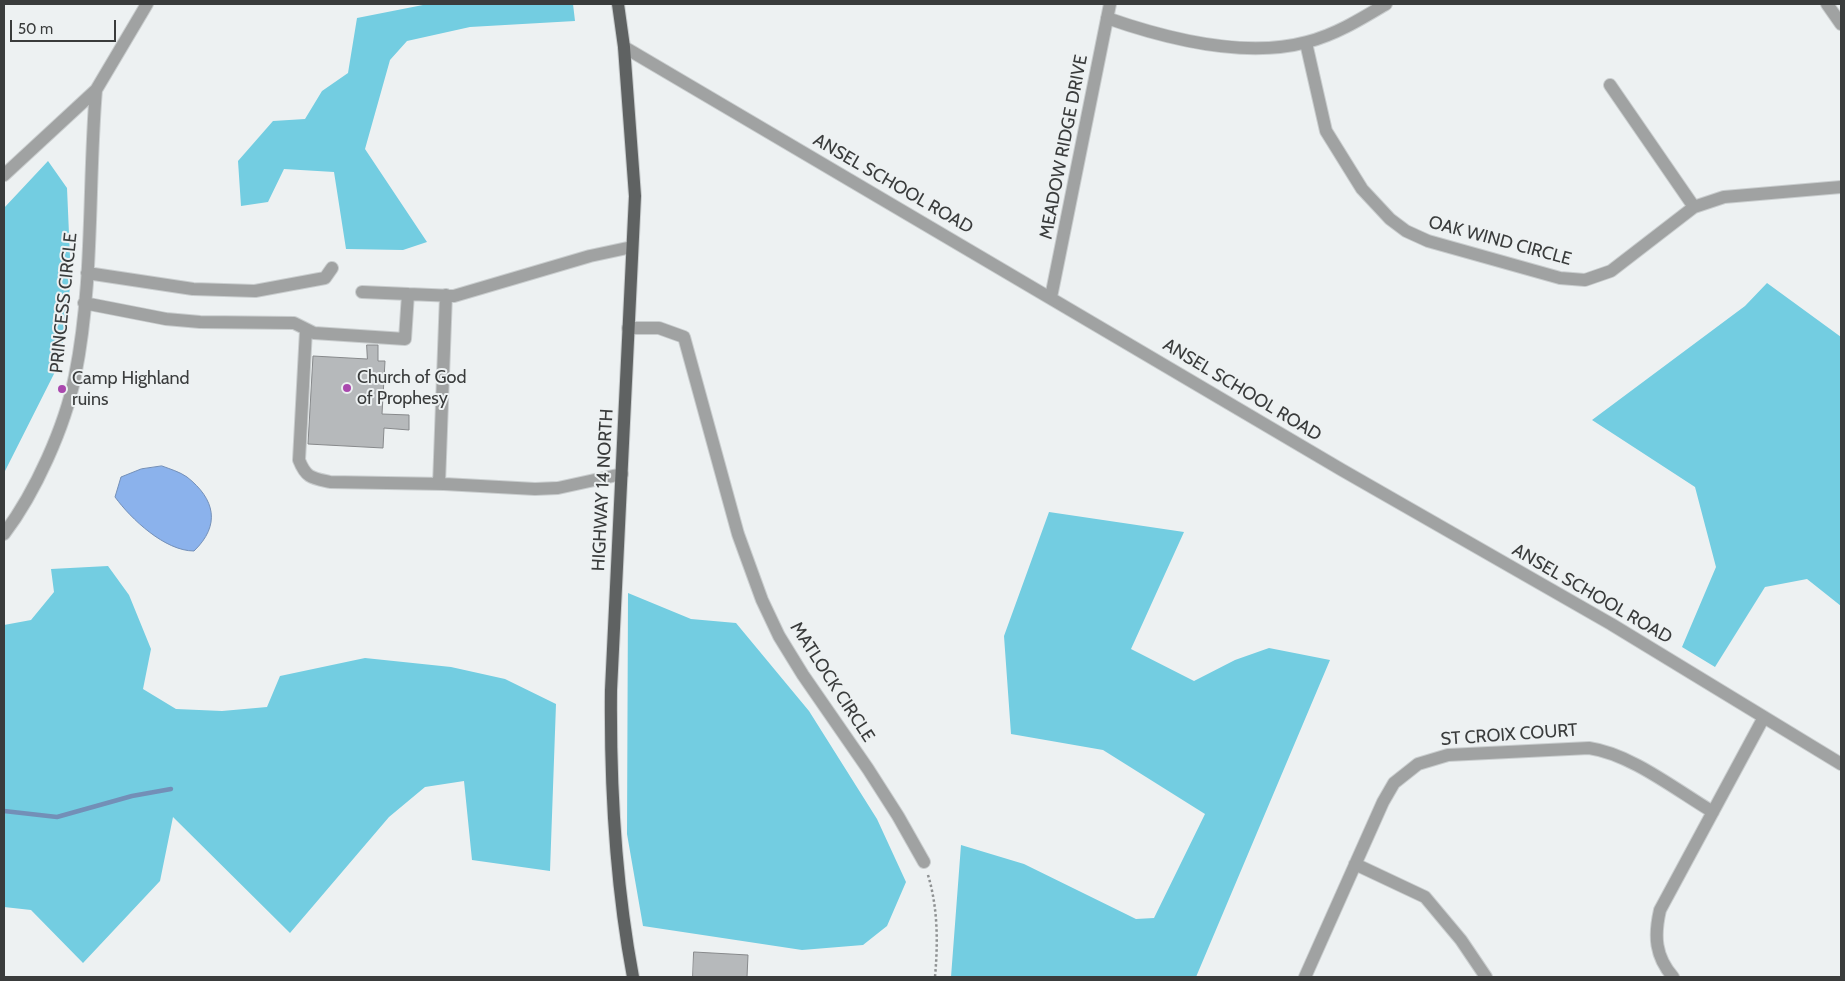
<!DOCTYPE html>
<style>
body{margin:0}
#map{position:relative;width:1845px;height:981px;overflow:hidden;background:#edf1f2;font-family:Cabin,sans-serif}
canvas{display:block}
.frame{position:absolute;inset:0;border:5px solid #3a3c3c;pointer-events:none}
.scale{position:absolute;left:10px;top:20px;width:106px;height:22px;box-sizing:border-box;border:2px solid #3a3c3c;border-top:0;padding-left:6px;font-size:15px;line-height:18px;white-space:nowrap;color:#3a3c3c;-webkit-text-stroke:4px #edf1f2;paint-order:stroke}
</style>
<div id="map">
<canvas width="1845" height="981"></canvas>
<div class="frame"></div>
<div class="scale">50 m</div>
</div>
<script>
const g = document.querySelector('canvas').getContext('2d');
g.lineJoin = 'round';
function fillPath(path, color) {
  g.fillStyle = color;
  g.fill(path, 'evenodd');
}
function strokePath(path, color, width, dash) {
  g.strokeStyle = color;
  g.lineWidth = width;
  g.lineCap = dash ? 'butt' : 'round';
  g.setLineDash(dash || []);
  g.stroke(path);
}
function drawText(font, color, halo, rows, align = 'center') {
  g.font = font + ' Cabin,sans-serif';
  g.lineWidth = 4;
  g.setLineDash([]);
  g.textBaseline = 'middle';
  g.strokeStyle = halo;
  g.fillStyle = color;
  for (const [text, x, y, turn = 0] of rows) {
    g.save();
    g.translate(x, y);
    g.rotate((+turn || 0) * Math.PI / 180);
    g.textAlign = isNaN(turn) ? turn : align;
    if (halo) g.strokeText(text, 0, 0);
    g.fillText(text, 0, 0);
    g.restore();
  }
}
const green = new Path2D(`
 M428,4h145l2,17 -105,6 -63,14 -17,19 -25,89 62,93 -24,8 -57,-1 -12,-77 -50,-3 -16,33 -27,4 -3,-45 35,-40 32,-2 17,-28 26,-18 9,-55z
 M48,161l19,27 4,92 -11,82 -56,111v-265z
 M1767,283l74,54v269l-34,-27 -42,8 -50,80 -33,-20 34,-80 -21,-80 -103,-67 153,-114z
 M1049,512l135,20 -53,117 63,32 41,-21 34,-12 61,12 -134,317h-245l10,-132 63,19 112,55 18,-1 51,-104 -102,-64 -92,-16 -7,-98z
 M108,566l21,29 22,54 -8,40 33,20 46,2 45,-4 13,-31 85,-18 86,9 54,12 51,25 -6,167 -78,-11 -8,-79 -39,6 -36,30 -99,116 -117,-116 -13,64 -77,82 -52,-53 -27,-3v-282l27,-5 23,-28 -3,-23z
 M628,593l63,26 45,4 73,88 68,108 29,63 -19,44 -24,19 -61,5 -159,-24 -16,-92z`);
const water = new Path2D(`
 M162,466c8,3 18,6 25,11 28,22 34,48 7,74 -29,0 -63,-32 -79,-54l6,-20 20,-8z`);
const stream = new Path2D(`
 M4,811l53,6 75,-21 39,-7`);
const building = new Path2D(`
 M367,345h11v16h7l-3,53 27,1v15l-25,-2 -1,20 -75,-4 5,-88 54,3z
 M694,952l54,3 -1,22h-54z`);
const path = new Path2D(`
 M928,875c10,33 10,68 7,102`);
const minor = new Path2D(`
 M1827,4l14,20
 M1107,18c60,21 137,41 200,24 28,-7 54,-23 79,-38
 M1306,43l20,88 36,58 28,30 16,12 22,10 132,37 25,2 26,-9 83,-64 30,-10 117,-10
 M624,47l718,423 269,154 230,140
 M1610,85l84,122
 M96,90l51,-86
 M4,175l92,-85c-8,94 -2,192 -21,286 -10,51 -40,117 -71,158
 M87,273l106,16 62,2 70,-13 7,-10
 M362,292l92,4 136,-40 42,-9
 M1051,297l59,-293
 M84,303l82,16 34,3 94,1 20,10 91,6 3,-45
 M628,328h31l25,9 54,197 24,66 17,36 24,39 65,94 30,47 26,46
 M306,330l-7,130c7,18 13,18 31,22l114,2 91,5 23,-1 64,-14
 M439,484l7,-189
 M1355,864l70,33 36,43 25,37
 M1305,977l78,-175 11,-19 24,-19 30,-9 141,-7c42,6 87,42 124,64
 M1673,977c-18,-21 -19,-41 -13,-67l104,-193`);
const major = new Path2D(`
 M618,4l6,43 11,149 -24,494c-1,97 4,191 22,287`);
const markers = [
 [347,388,5,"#aa48ae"],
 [62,389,5,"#aa48ae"]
];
const streetNames = [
 ["MEADOW RIDGE DRIVE",1064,147,-79],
 ["ANSEL SCHOOL ROAD",893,184,30],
 ["OAK WIND CIRCLE",1500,241,15],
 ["PRINCESS CIRCLE",64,303,-84],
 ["ANSEL SCHOOL ROAD",1242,390,31],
 ["HIGHWAY 14 NORTH",603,490,-87],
 ["ANSEL SCHOOL ROAD",1592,594,30],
 ["MATLOCK CIRCLE",832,682,57],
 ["ST CROIX COURT",1509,735,-4]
];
const poiNames = [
 ["Church of God",357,378],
 ["of Prophesy",357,399],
 ["Camp Highland",72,379],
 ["ruins",72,400]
];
fillPath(green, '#73cde1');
fillPath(water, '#8bb2ec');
strokePath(water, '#738fb7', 1);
strokePath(stream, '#738fb7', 4.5);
fillPath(building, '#b6b9bb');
strokePath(building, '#87898b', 1);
strokePath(minor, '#c9cdce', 14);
strokePath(major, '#c9cdce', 14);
strokePath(path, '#8e9192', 2.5, [2.5, 2.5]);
strokePath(minor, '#a0a2a2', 12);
strokePath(major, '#5f6262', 12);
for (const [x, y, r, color] of markers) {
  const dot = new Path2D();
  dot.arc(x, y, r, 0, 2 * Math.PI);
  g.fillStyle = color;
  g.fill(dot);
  strokePath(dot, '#edf1f2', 2);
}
drawText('18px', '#3a3c3c', '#edf1f2', streetNames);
drawText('18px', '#3a3c3c', '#edf1f2', poiNames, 'left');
</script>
